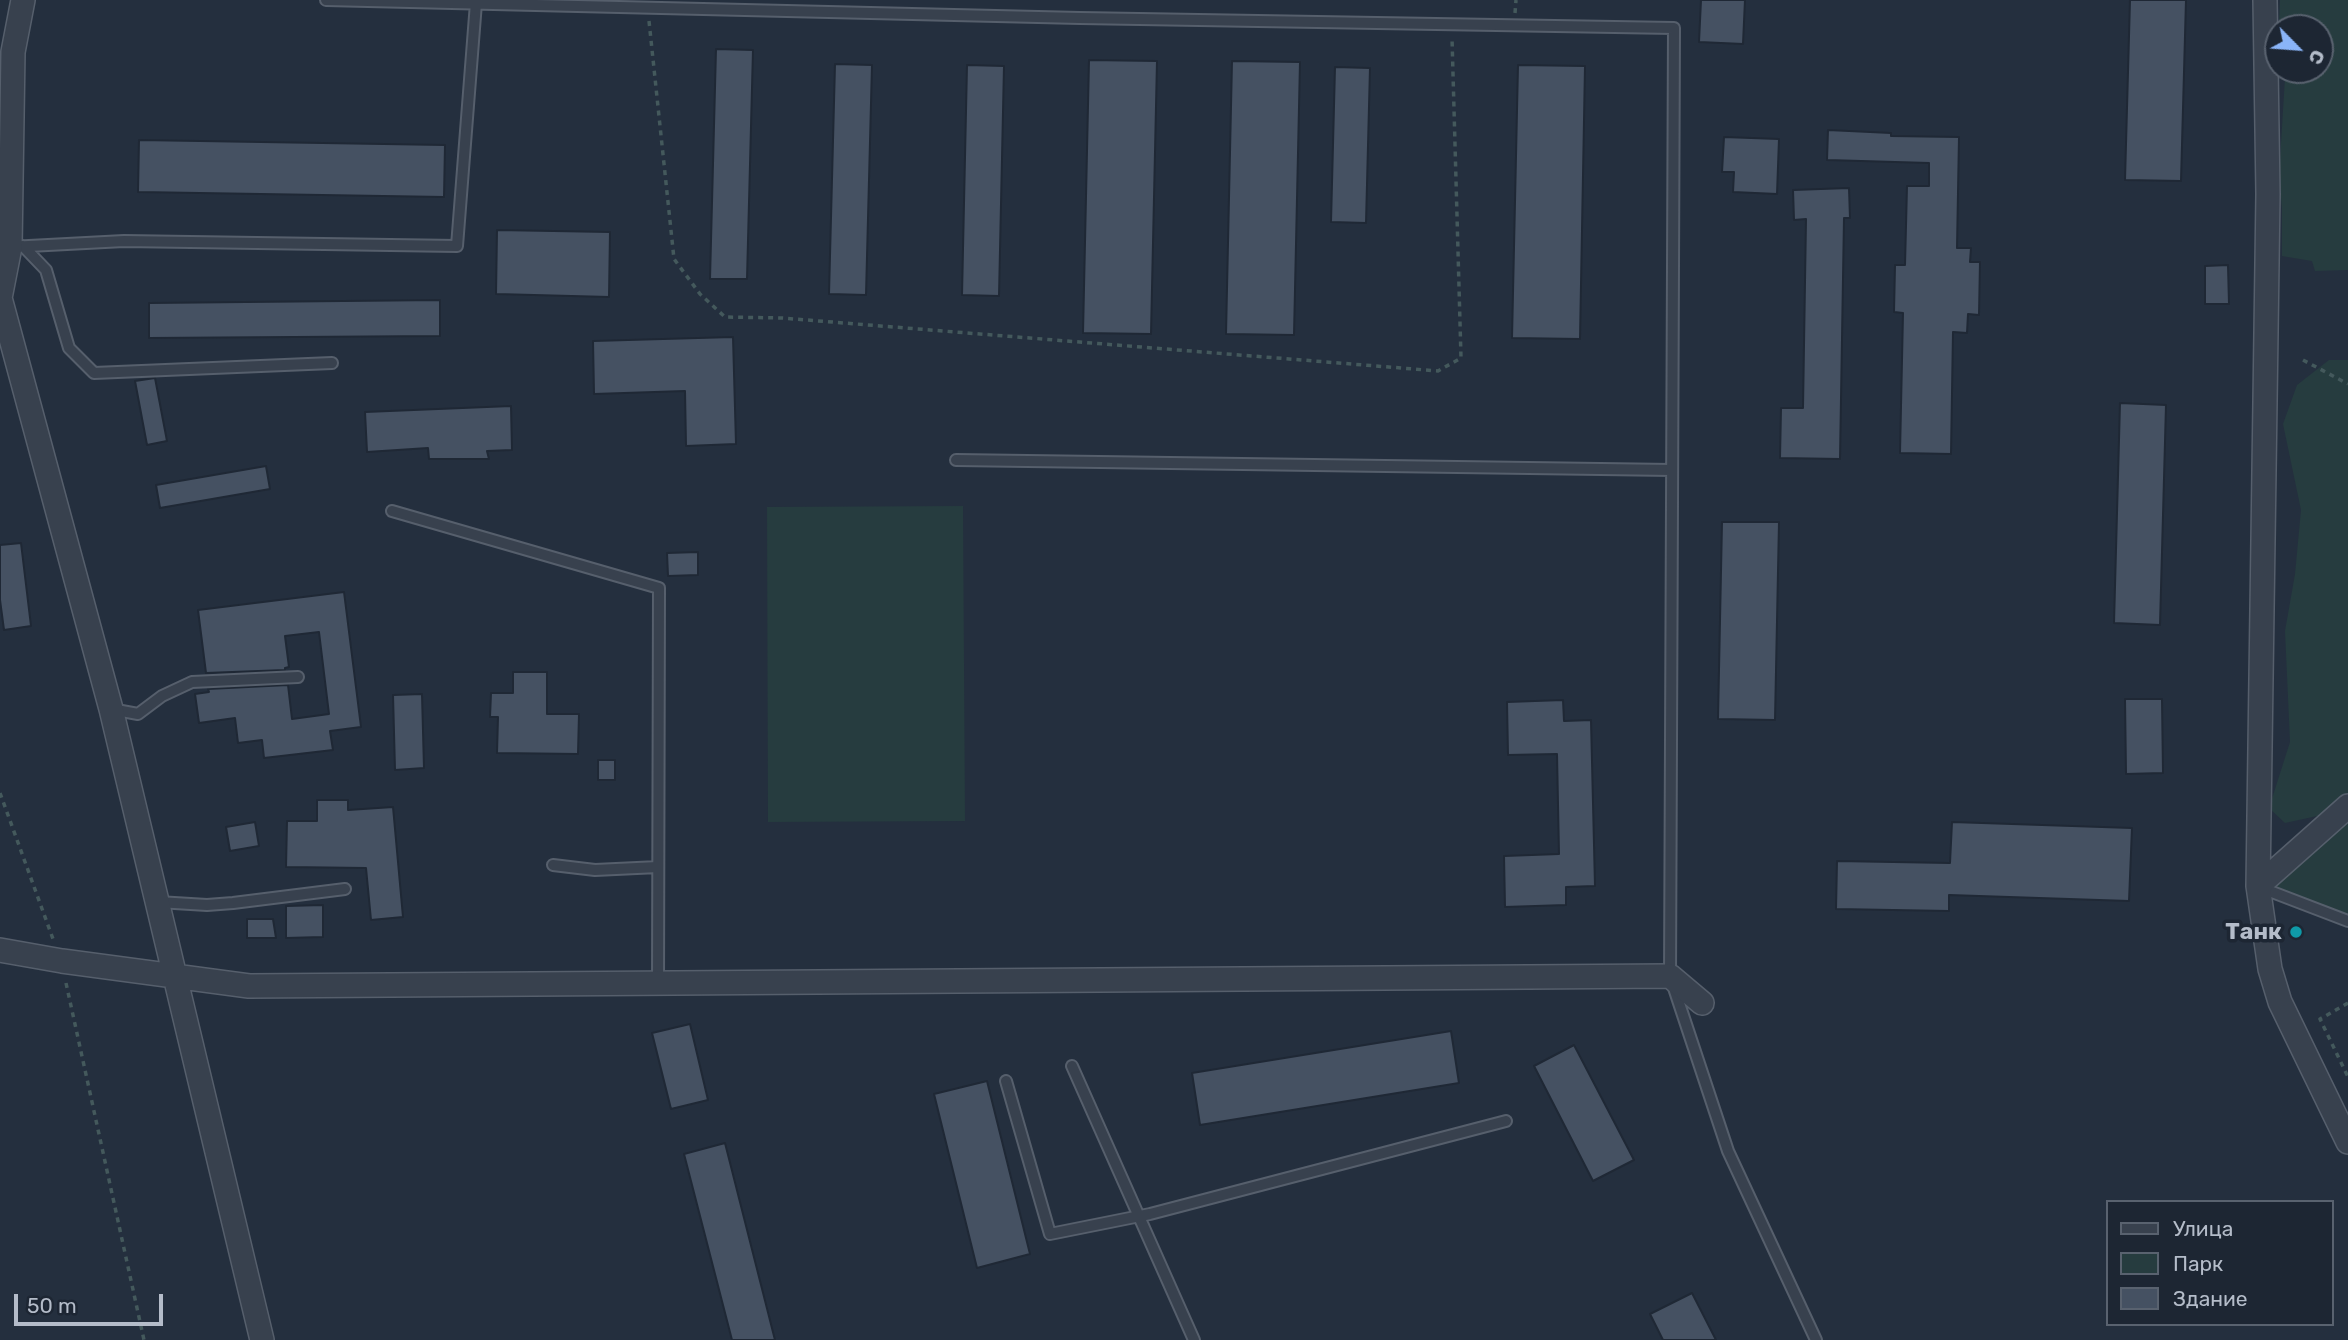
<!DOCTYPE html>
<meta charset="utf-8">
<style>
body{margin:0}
#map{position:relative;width:2348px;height:1340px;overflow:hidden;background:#242f3e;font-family:Rubik,sans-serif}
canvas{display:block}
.legend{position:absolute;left:2106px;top:1200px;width:228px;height:126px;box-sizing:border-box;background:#1d2633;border:2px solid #59626f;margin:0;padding:9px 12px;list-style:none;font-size:21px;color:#b4bcc9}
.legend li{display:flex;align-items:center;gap:14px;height:35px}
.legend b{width:35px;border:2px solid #59626f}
.north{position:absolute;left:2264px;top:14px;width:70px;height:70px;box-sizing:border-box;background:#1d2633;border:2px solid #59626f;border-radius:50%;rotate:115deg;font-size:19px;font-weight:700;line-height:28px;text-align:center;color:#b4bcc9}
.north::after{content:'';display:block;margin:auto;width:24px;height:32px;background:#8ab4f8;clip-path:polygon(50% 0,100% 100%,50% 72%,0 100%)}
.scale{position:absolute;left:14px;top:1294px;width:149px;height:32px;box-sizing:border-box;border:4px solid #b4bcc9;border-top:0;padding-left:9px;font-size:21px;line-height:24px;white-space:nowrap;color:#b4bcc9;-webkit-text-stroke:5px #1d2633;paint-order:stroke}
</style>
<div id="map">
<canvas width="2348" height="1340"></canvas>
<ul class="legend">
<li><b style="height:9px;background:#38414e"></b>Улица</li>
<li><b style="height:19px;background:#263c3f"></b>Парк</li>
<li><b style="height:19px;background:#455162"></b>Здание</li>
</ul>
<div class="north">С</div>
<div class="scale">50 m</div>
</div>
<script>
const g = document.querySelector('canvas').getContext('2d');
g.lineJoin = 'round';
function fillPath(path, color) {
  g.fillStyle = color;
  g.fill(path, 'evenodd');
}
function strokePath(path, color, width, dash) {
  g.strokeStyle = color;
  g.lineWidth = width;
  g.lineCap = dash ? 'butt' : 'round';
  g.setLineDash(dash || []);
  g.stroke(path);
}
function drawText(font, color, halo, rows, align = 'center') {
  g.font = font + ' Rubik,sans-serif';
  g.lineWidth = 7;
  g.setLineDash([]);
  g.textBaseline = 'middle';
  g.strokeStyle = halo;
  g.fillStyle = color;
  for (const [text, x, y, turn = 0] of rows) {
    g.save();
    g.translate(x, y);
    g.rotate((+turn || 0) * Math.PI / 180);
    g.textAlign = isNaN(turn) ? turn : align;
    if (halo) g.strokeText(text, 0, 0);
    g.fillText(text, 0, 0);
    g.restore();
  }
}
const green = new Path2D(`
 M2280,0h68v270l-33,1 -3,-10 -30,-5v-47l-3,-32 6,-100 -2,-7h37v-42h-42v15z
 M2329,360h19v561l-90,-35 82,-75 -55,12 -16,-15 21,-66 -5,-111 10,-57 6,-64 -18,-86 14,-39z
 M963,506l2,315 -197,1 -1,-315z`);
const building = new Path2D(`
 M1701,0h44l-2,44 -44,-2z
 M2130,0h56l-5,181 -56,-1z
 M716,49l37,1 -6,229h-37z
 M1089,60l68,1 -6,273 -68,-1z
 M1232,61l68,1 -6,273 -68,-1z
 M835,64l37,1 -6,230 -37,-1z
 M967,65l37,1 -5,230 -37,-1z
 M1518,65l67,1 -5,273 -68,-1z
 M1335,67l35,1 -4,155 -35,-1z
 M1828,130l63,3v3l68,1 -2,111h14l-1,14h10l-1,53 -11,-1 -1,19 -14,-1 -2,122 -51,-1 3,-140 -9,-1 1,-47h10l2,-79h22v-23l-102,-3z
 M1724,137l55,2 -2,55 -44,-2 1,-20h-12z
 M139,140l306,5 -1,52 -306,-5z
 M1849,188l1,30h-6l-4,241 -60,-1 1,-50h22l3,-189 -12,1 -1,-30z
 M497,230l113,2 -1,65 -113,-3z
 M2228,265l1,39h-24v-38z
 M440,300v36l-291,2v-35z
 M733,337l3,107 -50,2 -1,-55 -91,3 -1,-53z
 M155,378l12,63 -20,4 -12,-64z
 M2120,403l46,2 -6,220 -46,-2z
 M511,406l1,44 -25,1 2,8h-60l-1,-11 -61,4 -2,-40z
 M266,466l4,23 -110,19 -4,-23z
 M1722,522h57l-4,198 -57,-1z
 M21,543l10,83 -27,4 -4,-30v-55z
 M698,552v23l-30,1 -1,-23z
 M344,592l17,135 -31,4 3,19 -69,8 -2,-18 -24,3 -3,-25 -36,5 -4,-29 14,-2 -1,-3 80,-4 4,34 37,-5 -10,-82 -34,4 4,31 -4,1v2l-79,3 -8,-63z
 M513,672h34v42h32l-1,40 -81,-1 1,-36h-8l1,-24h22z
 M422,694l2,74 -29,2 -2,-75z
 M2125,699h37l1,74 -37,1z
 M1563,700l1,21 27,-1 4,166 -29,1v18l-61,2 -1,-51 55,-2 -2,-100 -49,1 -1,-53z
 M598,760h17v20h-17z
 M317,800h31v10l45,-3 10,110 -32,3 -5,-52 -80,-1 1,-46h30z
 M255,822l4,24 -29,5 -4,-24z
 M1952,822l180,6 -3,73 -180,-6v16l-113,-2 1,-48 113,2z
 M323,905v32l-37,1v-32z
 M247,919h26l3,19h-29z
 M690,1024l18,76 -37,9 -19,-76z
 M1451,1031l8,52 -259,42 -8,-52z
 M1574,1045l60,115 -41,21 -59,-115z
 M987,1081l43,173 -53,14 -43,-174z
 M725,1143l50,197h-43l-48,-186z
 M1692,1293l24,47h-53l-13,-26z`);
const path = new Path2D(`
 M1515,13l1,-13
 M649,21l25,238 26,35 25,23 57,1 656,53 23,-13 -9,-320
 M2303,360l45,24
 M0,793l53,146
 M66,983l78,357
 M2348,1003l-28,16 28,58`);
const lane = new Path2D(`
 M326,0l754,18 594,10 -4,948 58,175 88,189
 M23,246l23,24 23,78 25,25 238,-10
 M10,247l114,-6 333,5 19,-243
 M956,460l716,10
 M392,511l267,77 -1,395
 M111,709l27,5 24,-18 30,-14 106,-5
 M553,865l42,5 63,-3
 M2259,887l89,34
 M158,902l49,3 26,-2 112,-14
 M1072,1066l122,274
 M1006,1081l44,153 100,-20 356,-93`);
const street = new Path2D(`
 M23,0l-10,52 -3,195 -10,51 111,411 151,631
 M2265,0l3,194 -10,692 12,83 10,33 68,140
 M2258,886l90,-80
 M0,950l62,11 187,25 1421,-10 32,27`);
const markers = [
 [2296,932,7,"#0f9aa8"]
];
const poiNames = [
 ["Танк",2282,932]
];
fillPath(green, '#263c3f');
fillPath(building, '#455162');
strokePath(building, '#1f2835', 2);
strokePath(lane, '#565f6c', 14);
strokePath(street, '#565f6c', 26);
strokePath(path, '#44595c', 3.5, [5, 5]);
strokePath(lane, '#38414e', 10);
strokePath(street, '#38414e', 23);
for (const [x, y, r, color] of markers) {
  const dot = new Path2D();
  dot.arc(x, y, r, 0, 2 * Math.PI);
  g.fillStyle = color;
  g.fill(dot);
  strokePath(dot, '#1d2633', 2.5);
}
drawText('bold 23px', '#b4bcc9', '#1d2633', poiNames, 'right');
</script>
